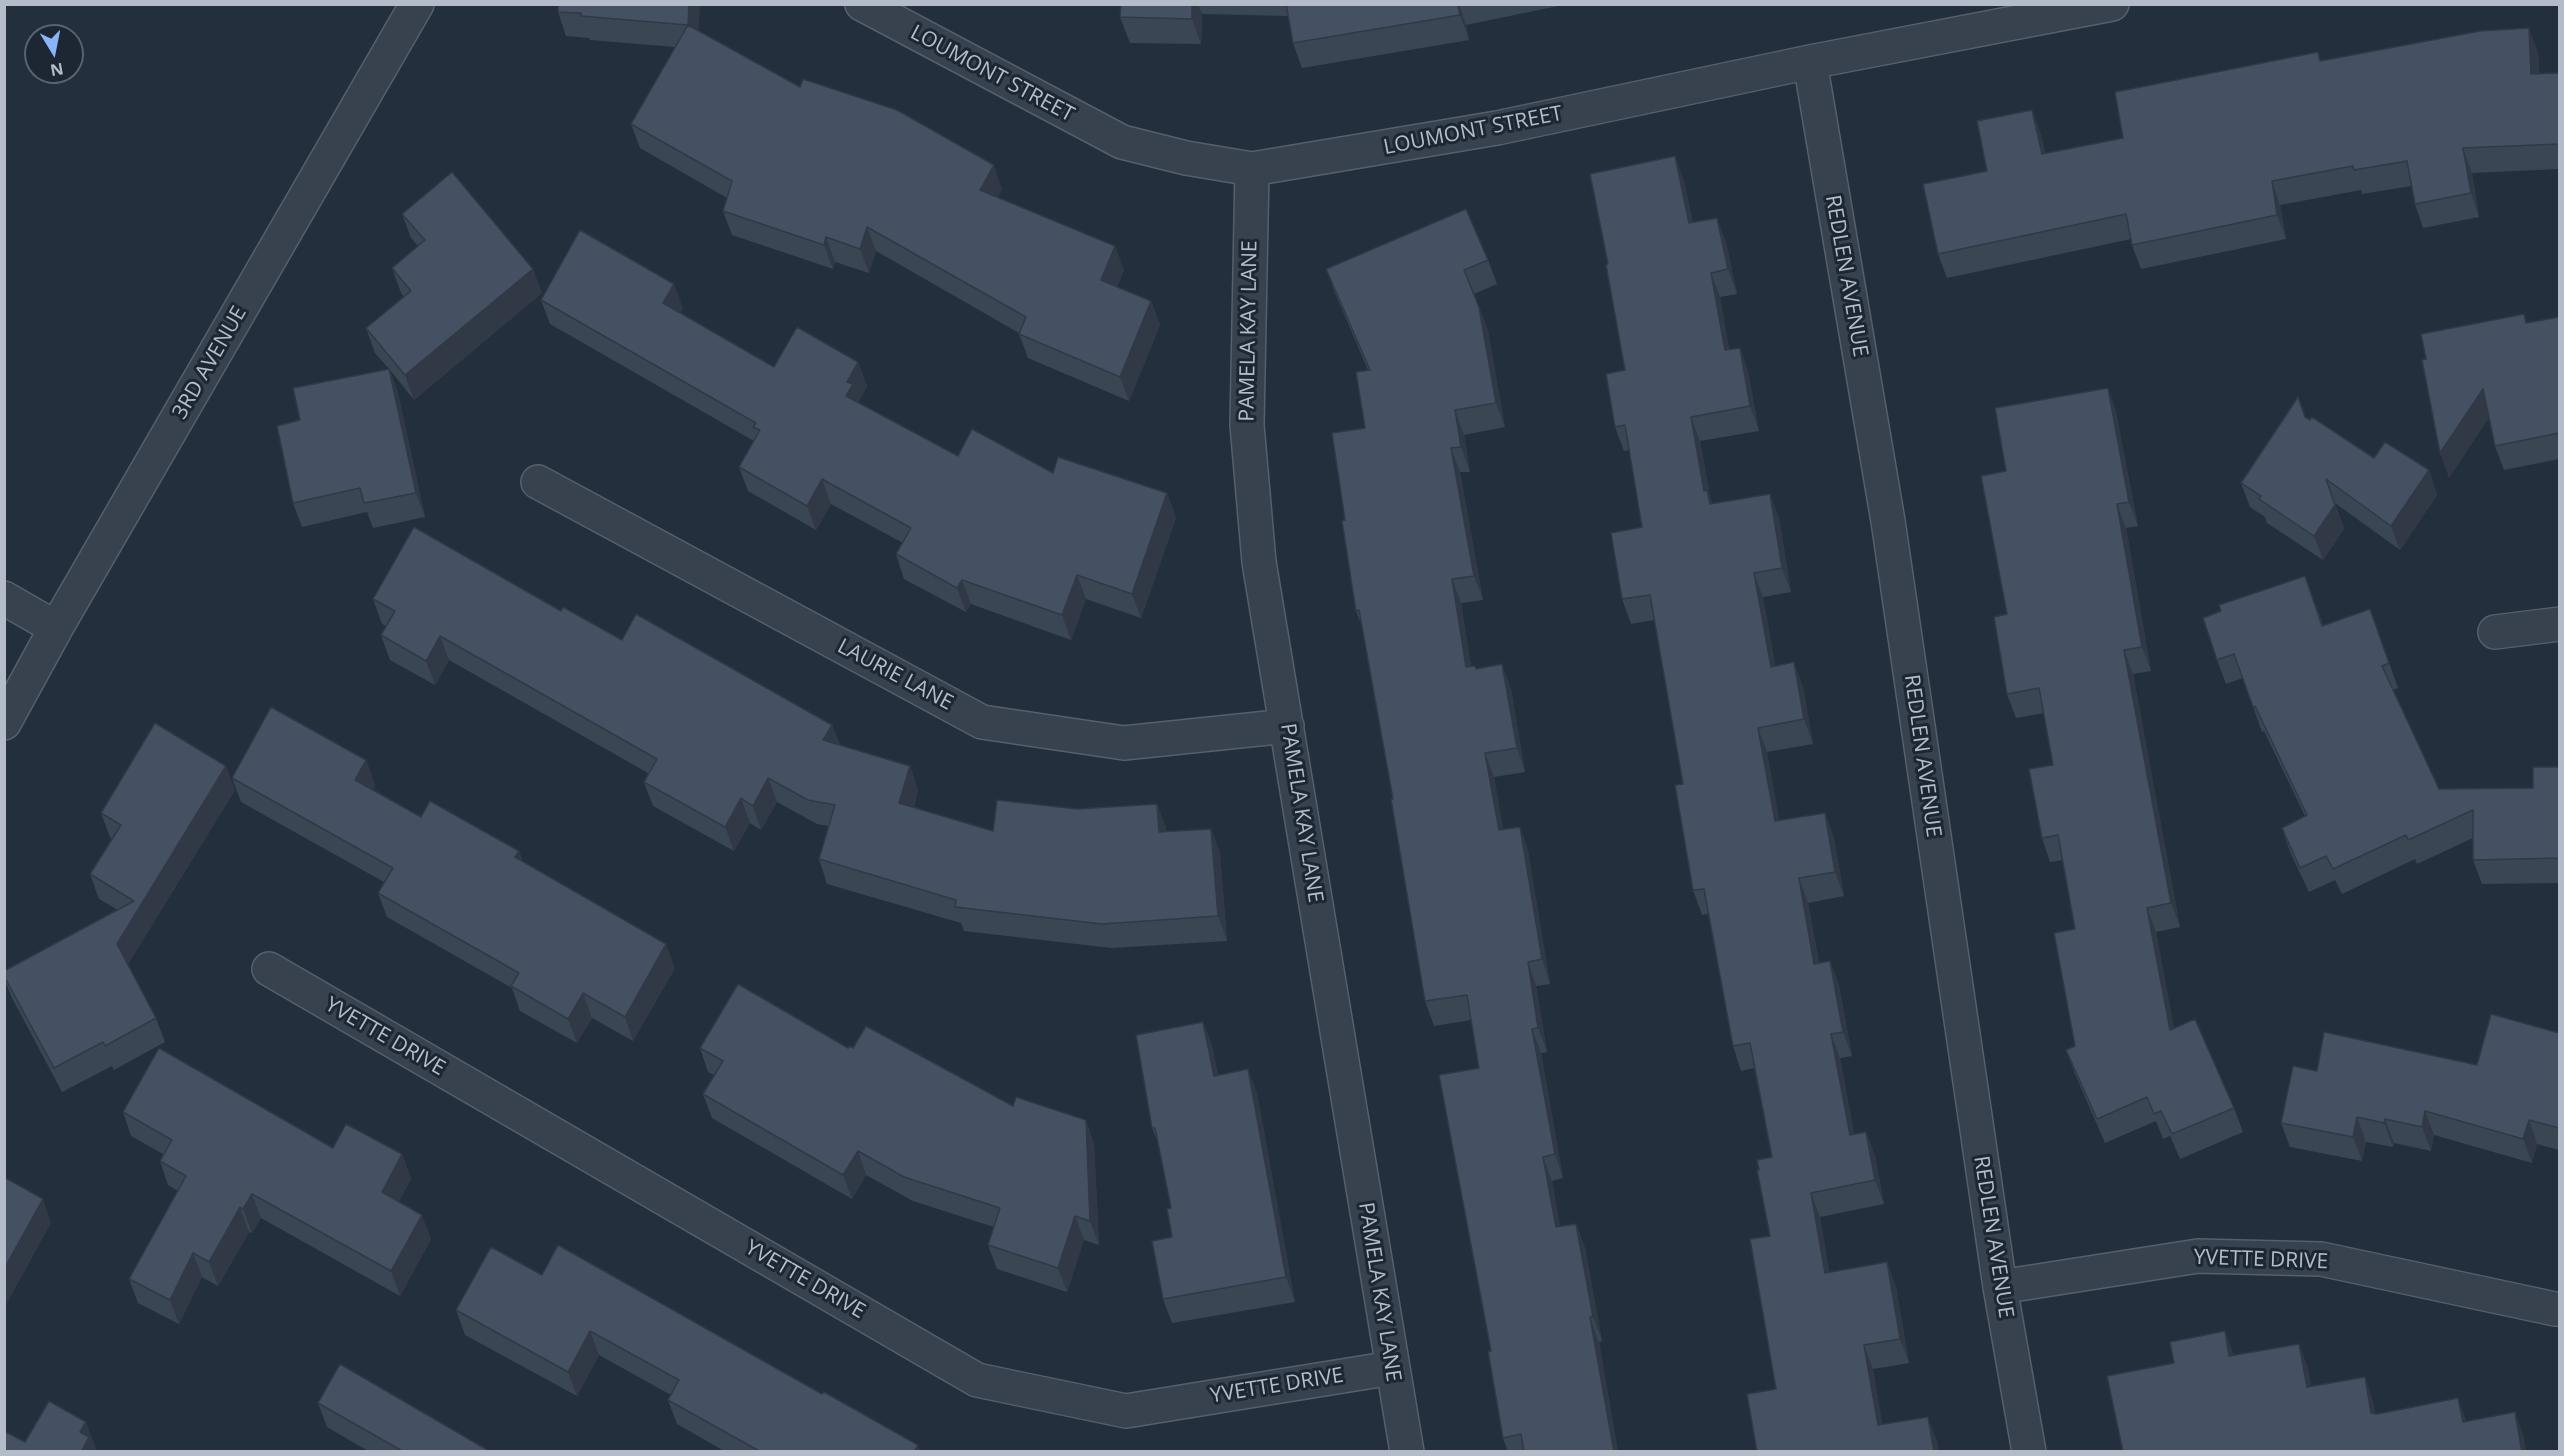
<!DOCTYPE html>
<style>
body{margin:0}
#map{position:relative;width:2564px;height:1456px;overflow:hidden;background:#242f3e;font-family:"Open Sans",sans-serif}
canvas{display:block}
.frame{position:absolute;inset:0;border:6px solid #b4bcc9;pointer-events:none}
.north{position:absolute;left:24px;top:24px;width:60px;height:60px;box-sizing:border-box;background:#1d2633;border:2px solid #59626f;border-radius:50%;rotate:170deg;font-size:16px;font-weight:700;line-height:24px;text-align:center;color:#b4bcc9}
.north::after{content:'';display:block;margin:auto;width:21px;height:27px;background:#8ab4f8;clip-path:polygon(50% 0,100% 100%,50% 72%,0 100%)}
</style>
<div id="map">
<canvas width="2564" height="1456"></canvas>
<div class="frame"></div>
<div class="north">N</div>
</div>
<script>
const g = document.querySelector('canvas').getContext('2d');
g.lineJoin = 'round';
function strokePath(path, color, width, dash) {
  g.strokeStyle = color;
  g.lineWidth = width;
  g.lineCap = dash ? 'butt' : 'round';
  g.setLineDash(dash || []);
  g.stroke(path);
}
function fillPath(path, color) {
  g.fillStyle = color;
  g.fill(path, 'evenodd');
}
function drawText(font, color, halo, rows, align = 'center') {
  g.font = font + ' "Open Sans",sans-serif';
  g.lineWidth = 6;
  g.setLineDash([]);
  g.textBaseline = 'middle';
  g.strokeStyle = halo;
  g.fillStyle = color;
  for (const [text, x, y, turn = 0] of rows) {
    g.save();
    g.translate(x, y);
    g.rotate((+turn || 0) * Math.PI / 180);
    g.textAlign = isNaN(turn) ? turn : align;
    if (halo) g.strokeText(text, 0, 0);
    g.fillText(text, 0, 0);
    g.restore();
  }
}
const minor = new Path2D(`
 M862,4l260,138 64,16 66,11 245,-41 313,-66 302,-58
 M1810,62l78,459 112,766 29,165
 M1252,169l-5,256 12,137 148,890
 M538,482l444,240 142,21 163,-17
 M4,598l52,30
 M2495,632l65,-8
 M4,723l52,-95 361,-624
 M269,969l708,411 149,31 266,-43
 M2000,1287l198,-31 123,3 234,50`);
const wall = new Path2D(`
 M558,4h142l-2,27 102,56 202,102 -4,8 126,73 -7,17 34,14 9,24 -31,76 -101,-43 -9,-24v-1l-143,-82 -7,22 -34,-11 -2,7 -101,-34 -9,-24 4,-13 -87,-50 -9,-24 44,-77 -85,-7 -1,-2 -23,-2 -8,-24z
 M1121,4h447l-102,21 3,15 -167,28 -9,-25 -5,-27 -86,-2 -1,30 -71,-1 -10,-26z
 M2538,52l1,22 20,-1v96l-87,4 7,44 -56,11 -8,-24 -4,-18 -49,8 -1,-4 -81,15 6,34 -145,30 -9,-24 -1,-6 -184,39 -9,-24 49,-83 54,-37 4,20 78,-16 198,-77z
 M1684,181l9,42 33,19 11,52 -17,3 9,53 11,-2 8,24 11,59 -59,10 10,55 2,7 67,15 12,74 -28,5 12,69 28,21 10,57 -46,8 12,69 46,-8 9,25 10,58 -36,7 11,60 11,-2 9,25 13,70 -12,2 14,76 12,-2 9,24 9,48 -64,13 9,56 58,-11 9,25 13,76 -36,6 9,56 55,16 2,11 -163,-63 -6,-153 -11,-66 13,-13 -18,-89 -13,3 -8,-25 -25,-132 -6,1 -9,-25 -10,-106 -29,-164 -23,4 -9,-25 20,-72 -13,-77 -5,1 -9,-24 10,-57 -17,-106z
 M402,214l140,79 -128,107 -24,-30 8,23 27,124 -52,11 -6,-16 -65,15 -9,-24 7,-83 89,-51 -14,-16 -9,-25 38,-31 -3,-4 -9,-25 26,-22 -7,-8z
 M1488,260l9,24 -23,10 14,37 17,96 -41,8 6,37h-10l23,128 -22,3 10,63 40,23 14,83 -31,5 9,53 17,-3 8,24 22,133 -14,2 11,66 -6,1 22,125 -11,3 8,46 16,-3 9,24 17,93 -3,1 19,110h-110l-5,-14 -12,-87 -12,-283 -8,-48 -37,6 -9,-25 -32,-202 -30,-170 -7,-18 -11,-91 20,-92 3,-58 -33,-77 -9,-24z
 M541,300l142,8 -3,5 94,54 84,-5 9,24 -8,15v2l99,53 209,37 9,25 -35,100 -55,-19 -15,41 -100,-36 -5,8 -62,-33 -8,-25 7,-11 -72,-39 -15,26 -68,-39 -9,-24 15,-26 -204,-117z
 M2559,317v142l-55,11 -9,-24 -6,-29 -40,61 -23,-119 101,-36z
 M2108,388l8,24 22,114 -12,2 25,143 -18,3 47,253 -24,5 18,97 60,79 9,24 -63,27 -10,-23 -7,3 -7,-18 -51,22 -30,-69 -9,-24 9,-4v-117l-12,-69 -13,2 -8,-24 11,-73 -9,-52 -28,5 -9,-24v-80z
 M2306,417l68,41 55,12 8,25 -37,55 -65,-47 9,26 -21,31 -56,-37 -2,-6 -15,-10 -9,-24z
 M2305,576l18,49 47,-16 28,79 -6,2 47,99 94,-1 26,-21v116l-77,1 -9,-24v-22l-56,26 -2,-5 -73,35 -7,-14 -26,12 -19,-40 -8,-24 23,-12 -41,-85 -2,1 -19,-54 -17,6 -9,-24 4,-49z
 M373,599l188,12 61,29 210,85 8,20 70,21 8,24 -4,17 79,24 84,-22 80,-5 9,24v4l45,-3 9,24 7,88 -116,7 -147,-17 -3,-8 -134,-39 -8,-25 9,-33 -11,-2 -40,-22 -16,28 -11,-7 -16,28 -81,-45 -9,-24 4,-9 -199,-113 -14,25 -45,-25 -9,-25 5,-9 -4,-2z
 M366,760l9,25 -2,4 48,28 98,34 4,11 152,106 -42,73 -41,-23 -15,25 -57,-32 -8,-23 -125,-71 -9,-24 6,-11 -143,-80 -9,-24z
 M235,790l-107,174 28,54 9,24 -51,28 -2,-4 -50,26 -51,-96 -7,-18v-7l114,-61 -19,-11 -9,-25 22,-35 -2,-2 -9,-24z
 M1203,1022l9,24 6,29 39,18 38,209 -123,21 -9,-24 9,-62 -1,-29 -12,-63 -7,-17z
 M2559,1033v117l-22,-6 -5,19 -98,-28 -3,16 -37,-8 -1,4 -27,-5 -4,19 -72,-14 -9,-24 36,-52 160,-6z
 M700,1048h153l160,58 73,14 8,24 5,101 -15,-5 -17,52 -70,-23 -9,-24 6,-18 -81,-26 -47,-26 -14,24 -140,-81 -9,-24 11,-19 -6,-3z
 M123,1112l210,36 69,6 9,25 -12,22 32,38 -31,57 -139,-78 -9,15 -3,-1 -31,54 -16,-9 -23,47 -41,-21 -9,-24 49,-88 -10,-6 -8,-24 3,-7 -32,-18z
 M542,1275l379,177h-195l-49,-28 -9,-24 3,-5 -72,-40 -22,41 -112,-61 -9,-25z
 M318,1403l173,49h-121l-43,-25z`);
const shadedWall = new Path2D(`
 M689,4h11l-3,45 -9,-24z
 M1192,4h6l4,10 -1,30 -9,-25z
 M1458,4h1l7,21 3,15 -9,-25z
 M2529,28l9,24 2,46 -9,-24z
 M2032,110l9,24 10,45 -9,-25z
 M2463,148l9,25 7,44 -8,-24z
 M1675,156l9,25 14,67 -9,-25z
 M994,165l8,24 -13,25 -9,-24z
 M2272,181l8,24 6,34 -9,-24z
 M1717,218l9,24 11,52 -9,-25z
 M867,227l9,24 -7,22 -9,-24z
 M826,237l9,25 -2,7 -9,-24z
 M1115,246l9,24 -14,34 -9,-24z
 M533,269l9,24 -128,107 -9,-25z
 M1711,273l9,24 14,78 -9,-25z
 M674,284l9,24 -11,20 -9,-25z
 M1151,301l9,24 -31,76 -9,-24z
 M1479,307l9,24 17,96 -9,-24z
 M1740,348l8,24 11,59 -9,-25z
 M858,362l9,24 -8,15 2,7 -15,-12 1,-14z
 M389,369l9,24 27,124 -9,-24z
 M2108,388l8,24 22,114 -9,-24z
 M2483,389l9,24 -43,65 -9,-25z
 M1455,410l9,25 6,37 -9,-25z
 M1691,417l9,24 10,55 6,18 3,14 -15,-37z
 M1451,448l9,24 23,128 -9,-24z
 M2429,470l8,25 -37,55 -9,-24z
 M822,479l9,25 -15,26 -9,-24z
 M2326,479l18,50 -21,31 -9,-24z
 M1167,493l9,25 -35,100 -9,-24z
 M1770,494l9,24 12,74 -9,-24z
 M2117,504l9,24 25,143 -9,-24z
 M1754,573l9,24 17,94 -9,-24z
 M1077,575l9,24 -15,41 -9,-25z
 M1452,579l9,24 14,88 -9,-24z
 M962,580l9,24 -5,8 -9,-24z
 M440,636l9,24 -14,25 -9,-24z
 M2124,650l9,24 47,253 -9,-24z
 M1794,662l9,25 10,57 -9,-25z
 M1502,664l9,25 14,83 -8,-24z
 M832,725l9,24 -18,-9z
 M1758,728l9,24 17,94 -9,-25z
 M1485,753l9,24 14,78 -9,-25z
 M366,760l9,25 -11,19 -9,-24z
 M226,766l9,24 -109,178 -9,-24z
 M910,766l8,24 -10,37 -9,-24z
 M768,778l9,24 -16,28 -8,-24z
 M741,798l9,25 -16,28 -9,-24z
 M1157,804l9,24 2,29 -9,-25z
 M1825,813l9,25 10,58 -9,-24z
 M1520,827l8,24 22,133 -8,-25z
 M1211,829l9,24 7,88 -9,-25z
 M519,851l9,24 -13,-18z
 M1799,878l9,25 15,85 -9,-24z
 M2147,908l9,24 23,123 -9,-25z
 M666,944l9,24 -42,73 -8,-24z
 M1830,961l9,25 13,70 -9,-24z
 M1528,962l8,24 11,66 -9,-24z
 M583,993l9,25 -15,25 -9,-24z
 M1203,1022l9,24 10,54 -8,-24z
 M1532,1029l9,24 22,125 -8,-24z
 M1831,1034l9,24 19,101 -9,-24z
 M1248,1069l9,24 38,209 -9,-25z
 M2425,1111l9,24 -3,16 -9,-24z
 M2357,1117l9,25 -4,19 -9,-24z
 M2385,1119l9,24 -1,4 -9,-24z
 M1086,1120l8,24 5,101 -9,-24z
 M2529,1120l8,24 -5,19 -9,-24z
 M1866,1132l9,24 9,48 -9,-24z
 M858,1151l8,24 -14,24 -9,-24z
 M402,1154l9,25 -20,37 -9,-24z
 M1543,1157l9,24 13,71 -9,-25z
 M1811,1193l9,24 14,81 -9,-25z
 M252,1194l9,24 -9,15 -9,-24z
 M43,1199l8,24 -47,86v-40z
 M240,1207l9,25 -31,54 -9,-24z
 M422,1215l9,24 -31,57 -9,-25z
 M1075,1216l9,24 -17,52 -9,-24z
 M1576,1224l9,24 17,93 -9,-24z
 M193,1253l9,24 -23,47 -9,-24z
 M1887,1262l9,25 13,76 -9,-24z
 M1590,1317l9,25 19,110h-4z
 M590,1331l9,24 -22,41 -9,-24z
 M2225,1331l9,24 -5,1z
 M2299,1344l9,24 8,43 -9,-24z
 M1864,1345l9,24 14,81 -9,-25z
 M2365,1377l8,24 7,36 -9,-24z
 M2458,1398l9,25 -4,-1z
 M2515,1412l9,25 2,15h-4z
 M1928,1417l9,24 2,11h-5z
 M86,1422l11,29 -1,1h-15l-1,-20z
 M918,1445l3,7h-7z`);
const building = new Path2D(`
 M558,4h131l-1,21 -107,-9v-3l-23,-1z
 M1121,4h71v15l-72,-2z
 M1286,4h172l2,11 -167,28z
 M688,25l112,62 3,-8 94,31 97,55 -14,25 135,56 -14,34 50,21 -31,76 -101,-43 7,-17 -159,-90 -7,22 -34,-12 -2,8 -101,-34 9,-30 -101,-57z
 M2529,28l2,46 28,-1v71l-96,4 8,45 -56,11 -8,-43 -53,9 -1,-4 -81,15 5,34 -145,30 -6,-31 -188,40 -15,-70 64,-13 -10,-50 55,-11 10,44 81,-16 -8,-46 203,-40 2,9 160,-30z
 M1675,156l14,67 28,-5 11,51 -17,4 14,77 15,-2 10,58 -59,11 13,74 3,-1 3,14 60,-10 12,74 -28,5 17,94 23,-5 10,57 -46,9 17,93 50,-8 10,59 -36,6 15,86 16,-3 13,71 -12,2 19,101 16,-3 9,48 -64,13 14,80 62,-11 13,77 -36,6 14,80 50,-8 6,35h-177l-10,-58 29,-5 -26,-150 20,-3 -13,-66h2l-2,-10 15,-3 -22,-114 -17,3 -29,-157 -11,1 -18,-105 8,-1 -33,-189 -28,4 -11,-66 31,-6 -17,-102 -10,2 -9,-53 19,-4 -19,-105 2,-1 -18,-90z
 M452,172l81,97 -128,106 -39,-47 45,-37 -19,-23 33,-28 -23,-26z
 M1466,209l22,51 -24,10 15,37 17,96 -41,7 6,37 -10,1 23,128 -22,3 14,88 9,-1 1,3 26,-5 15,84 -32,5 14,77 21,-3 22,132 -14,3 10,66 -6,1 23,125 -12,3 13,70 20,-3 17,93h-3l24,135h-90l-3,-18 -18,4 -15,-87h3l-52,-276 40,-7 -12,-73 -42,6 -34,-202h2l-34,-189 -3,1 -14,-90 3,-1 -13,-87 33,-5 -9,-56 14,-2 -44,-101z
 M580,230l94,54 -11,19 111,64 23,-40 61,35 -11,20 6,2 -7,12 112,60 14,-27 81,44 5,-16 109,36 -35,101 -55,-19 -15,40 -100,-35 -5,8 -61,-34 15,-26 -89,-49 -15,27 -68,-39 21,-37 -7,-3 3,-4 -215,-123z
 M2524,314l2,9 33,-6v116l-64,13 -12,-57 -43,64 -18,-93 4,-1 -5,-25z
 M389,369l27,124 -52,10 -4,-15 -67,15 -16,-77 23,-6 -7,-32z
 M2108,388l21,114 -12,2 25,143 -18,3 47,253 -24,5 23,122 25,-11 39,89 -62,26 -11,-23 -7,3 -7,-17 -50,22 -31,-69 9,-4 -21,-113 21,-4 -17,-94 -16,3 -13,-69 24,-4 -14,-77 -32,6 -13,-77 13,-3 -26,-138 25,-5 -11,-63z
 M2298,397l7,20 5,3 2,-3 62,41 11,-16 44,28 -38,56 -65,-47 9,26 -21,31 -55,-37 2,-3 -20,-13z
 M414,527l147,84 2,-4 59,33 14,-26 196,111 -9,15 87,26 -11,37 94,28 4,-31 80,9 80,-5 2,28 52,-3 7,87 -116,8 -147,-17 1,-7 -137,-41 16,-54 -27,-5 -40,-22 -15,28 -12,-8 -16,29 -81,-45 13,-23 -217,-123 -14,25 -45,-26 14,-24 -22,-12z
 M2305,576l17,50 48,-17 19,54 -7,3 57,123 94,-1v-21h26v91l-86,2v-50l-65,30 -2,-5 -73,34 -7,-13 -26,12 -18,-40 25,-13 -52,-109 -2,1 -19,-53 -17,6 -14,-42 18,-7 -2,-6z
 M271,707l95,53 -11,20 66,37 9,-16 89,50 -4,6 151,87 -41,73 -42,-24 -15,26 -57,-33 8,-13 -141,-80 15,-25 -161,-90z
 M155,723l71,43 -109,178 39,74 -51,28 -2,-4 -49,26 -50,-92v-5l130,-70 -44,-27 31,-49 -20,-12z
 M738,984l110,64 1,-2 4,2 13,-22 147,80 3,-9 70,23 4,101 -15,-5 -17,52 -70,-23 12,-37 -96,-31 -46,-26 -15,24 -140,-81 20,-33 -23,-13z
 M2491,1014l68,19v95l-30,-8 -6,19 -98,-28 -3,16 -37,-8 -1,4 -27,-6 -4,20 -72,-14 12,-57 24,5 7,-39 153,33z
 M1203,1022l11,54 34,-7 38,208 -123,22 -11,-58 20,-4 -5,-28 4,-1 -16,-80h-3l-16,-93z
 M159,1048l174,100 13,-24 56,30 -20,38 40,23 -31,56 -139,-77 -9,15 -3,-2 -31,55 -16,-9 -23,47 -41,-21 57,-103 -26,-15 12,-21 -49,-28z
 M4,1177l39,22 -39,70z
 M558,1245l264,149 2,-2 94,53 -4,7h-153l-93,-52 11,-20 -89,-49 -22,41 -112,-62 35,-63 51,28z
 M2225,1331l4,25 70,-12 8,43 58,-10 6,36 6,1 81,-16 5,24 52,-10 7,40h-399l-16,-76 67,-13 -4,-21z
 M340,1364l151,88h-87l-86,-49z
 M49,1401l37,21 -6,10 9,5 -8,15h-77v-21l21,11z`);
const streetNames = [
 ["LOUMONT STREET",992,74,28],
 ["LOUMONT STREET",1473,131,-11],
 ["REDLEN AVENUE",1846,276,80],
 ["PAMELA KAY LANE",1249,331,-89],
 ["3RD AVENUE",210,363,-60],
 ["LAURIE LANE",895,675,28],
 ["REDLEN AVENUE",1922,756,82],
 ["PAMELA KAY LANE",1301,813,81],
 ["YVETTE DRIVE",385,1037,30],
 ["REDLEN AVENUE",1993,1237,81],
 ["YVETTE DRIVE",2261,1260,2],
 ["YVETTE DRIVE",805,1280,30],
 ["PAMELA KAY LANE",1379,1292,81],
 ["YVETTE DRIVE",1277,1386,-9]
];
strokePath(minor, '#565f6c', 36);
strokePath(minor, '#38414e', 33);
fillPath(wall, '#3b4654');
fillPath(shadedWall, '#303945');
fillPath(building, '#455162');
strokePath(building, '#303945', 1.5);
drawText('21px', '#b4bcc9', '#1d2633', streetNames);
</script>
